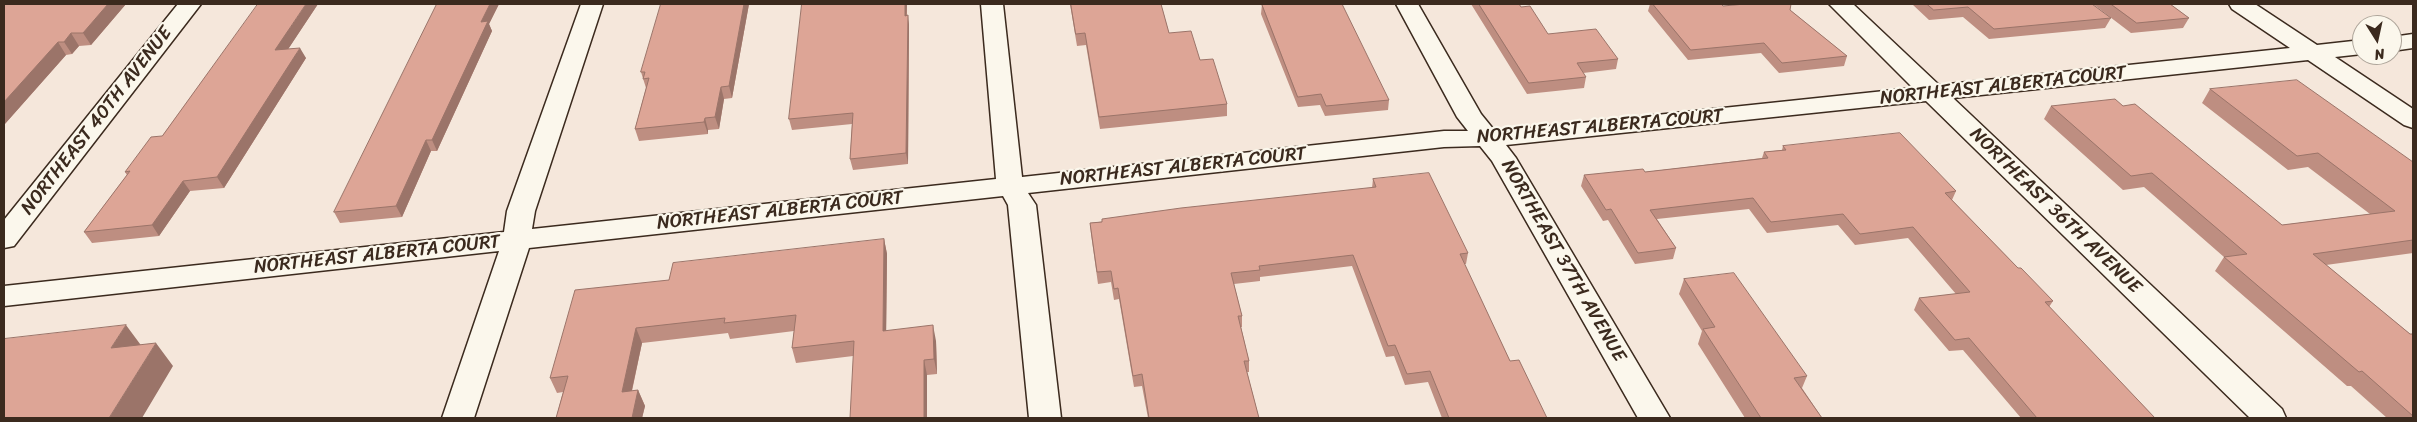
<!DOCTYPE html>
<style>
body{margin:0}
#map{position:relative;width:2417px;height:422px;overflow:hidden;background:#f5e7db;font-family:Sriracha,sans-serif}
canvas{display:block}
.frame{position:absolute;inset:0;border:5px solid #3b2a1e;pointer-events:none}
.north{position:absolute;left:2352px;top:15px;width:50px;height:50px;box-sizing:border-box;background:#fbf7ec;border:1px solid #aea59a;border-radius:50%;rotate:170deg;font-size:14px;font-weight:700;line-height:20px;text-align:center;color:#3b2a1e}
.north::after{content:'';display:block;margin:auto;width:18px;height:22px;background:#3b2a1e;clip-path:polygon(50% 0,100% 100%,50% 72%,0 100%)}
</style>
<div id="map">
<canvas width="2417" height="422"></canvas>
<div class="frame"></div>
<div class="north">N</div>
</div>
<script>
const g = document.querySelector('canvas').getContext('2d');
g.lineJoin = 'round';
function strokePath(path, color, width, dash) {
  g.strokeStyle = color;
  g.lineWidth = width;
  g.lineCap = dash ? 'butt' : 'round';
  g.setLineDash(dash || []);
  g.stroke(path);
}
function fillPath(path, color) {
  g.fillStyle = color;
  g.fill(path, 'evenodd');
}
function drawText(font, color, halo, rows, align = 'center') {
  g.font = font + ' Sriracha,sans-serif';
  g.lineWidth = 4.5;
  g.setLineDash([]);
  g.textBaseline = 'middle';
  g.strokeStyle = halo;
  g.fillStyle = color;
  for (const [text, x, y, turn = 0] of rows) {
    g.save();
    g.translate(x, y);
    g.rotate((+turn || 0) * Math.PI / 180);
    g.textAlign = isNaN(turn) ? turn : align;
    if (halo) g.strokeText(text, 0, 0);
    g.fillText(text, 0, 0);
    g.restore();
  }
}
const minor = new Path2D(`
 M178,4h23l-187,242 -10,2v-28z
 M581,4h22l-68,207 -3,18 464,-50 -15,-175h22l19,173 422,-46h24l-11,-14 -61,-113h22l63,110 13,16 29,-1 390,-41 -84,-84h24l86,81 351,-37 -58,-39 -3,-5h26l62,41 45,-5v14l-27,3 78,52v19l-9,-3 -96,-65 -355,38 329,311 4,9h-36l-324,-317 -420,44 10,13 154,260h-32l-146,-257 -12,-15 -36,1 -416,46 8,12 25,213h-32l-21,-213 -5,-9 -474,52 -55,170h-32l57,-167 -495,55v-20l500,-54 3,-21z
 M2413,34v14l-21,3v-14z`);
const wall = new Path2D(`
 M4,4h122l-35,41 -12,1 -7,8 -6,1 -62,70z
 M318,4l-30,45 18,9 -82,130 -34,3 -31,45 -67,7 -8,-11 43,-57 -2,-3 37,-36z
 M437,4h62l-10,20 3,7 -55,120h-6l-29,66 -62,6 -6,-11z
 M661,4h88l-17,94 -8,1 -5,30 -11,1v4l-69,7 -4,-12 11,-41 -5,-16z
 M802,4h105v11l2,10 -1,139 -55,6 -3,-11 2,-35 -60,6 -3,-11z
 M1070,4h91l8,29 31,27 27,44v12l-127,13 -14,-84 -9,1z
 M1262,4l127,96 -1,10 -63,6 -5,-11 -22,2 -37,-93z
 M1471,4h48l2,3 27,27 70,25 -2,10 -33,4 3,4 -2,11 -57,6z
 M1650,4h71l2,2 67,4 57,46 -3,10 -65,7 -18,-20 -73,7 -40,-49z
 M1912,4h180l19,14 -6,10 -116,11 -26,-22 -34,3z
 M2093,4h77l19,14 -6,10 -52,5z
 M2210,89l203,73v91l-87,12 84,69h3v84h-26l-36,-32h-4l-132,-115 9,-14 -80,-70 -21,3 -79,-71 7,-13h72l159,119 88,-11 -62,-47 -20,3 -86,-67z
 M1783,146l173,45 -4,9 66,68 35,33 -4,6 106,111h-134l-58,-68 -14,1 -35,-41 5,-12 37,-4 -48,-56 -53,7 -17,-20 -71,8 -18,-24 -92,10 19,29 -3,11 -38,5 -27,-44 -5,1 -22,-35 3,-11 61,-3 117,-14 2,-6 18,-2z
 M1373,179l95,74 -2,11h-2l46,97 37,57h-105l-14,-36 -23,3 -11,-29 -8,1 -34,-91 -92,11v4l-26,3 8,32v11h-1l8,34v11h-2l12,46h-111l-6,-32 -8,1 -15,-88 -5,1 -3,-18 -13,2 -7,-50 -1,-11 282,-35z
 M884,239l3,15 -1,77 50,10 1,33 -10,1 -74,-19 -57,7 -4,-15 2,-17 -64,8 -2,-6 -86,10 -10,48 6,-1 7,16 -3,12h-86l7,-26 -6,1 -7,-15 119,-98z
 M1684,279l123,97 -5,12 20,30h-77l-47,-74 4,-13 -23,-37z`);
const shadedWall = new Path2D(`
 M108,4h18l-35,41 -8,-12z
 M306,4h12l-37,56 -6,-10z
 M490,4h9l-10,20 3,7 -55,120 -5,-11 49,-118z
 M744,4h5l-17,94 -3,-12z
 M905,4h2l-1,22 -1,-10z
 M908,15l1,10 -1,139 -2,-11z
 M71,33l8,13 -7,8 -8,-12z
 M58,42l8,13 -62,70v-23z
 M300,48l6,10 -82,130 -7,-11z
 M721,87l3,12 -5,30 -4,-12z
 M705,118l3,12v4l-4,-12z
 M426,140l5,11 -29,66 -6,-11z
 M183,181l7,10 -31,45 -7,-11z
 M884,239l3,15 -1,93 -3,-16z
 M126,325l17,23h-32z
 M933,325l3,16 1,33 -3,-15z
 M636,328l6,15 -14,65 -6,-16z
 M156,343l17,23 -31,52h-33z
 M924,360l3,15v43h-3z
 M638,390l7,16 -3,12h-10z`);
const building = new Path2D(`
 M4,4h104l-25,29h-12l-7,9h-6l-54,60z
 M258,4h48l-31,46 25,-2 -83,129 -34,4 -31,44 -68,7 46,-61 -5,1 26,-35 11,-1z
 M437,4h53l-9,18 7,-1 -56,119h-6l-30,66 -62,6z
 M661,4h83l-15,82 -8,1 -6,30 -10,1 -1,4 -69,7 14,-51 -6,1 2,-7h-4z
 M802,4h103v12l3,-1 -2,138 -56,6 3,-46 -64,6z
 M1071,4h90l8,29 22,-2 9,29 13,-1 14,45 -128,13 -14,-84 -9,1z
 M1262,4h80l47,96 -63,6 -5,-12 -23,3z
 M1479,4h40l2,3 9,-1 18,28 48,-5 22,30 -41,4 9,14 -57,6z
 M1653,4h68l2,2 22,-2h46l-1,6 57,46 -65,7 -18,-20 -73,7z
 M1927,4h165l19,14 -117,11 -26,-22 -34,3z
 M2111,4h59l19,14 -52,5z
 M2297,80l116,82v78l-100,14 97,80h3v82l-51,-45 -3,1 -135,-115 23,-3 -95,-81 -21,3 -80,-70 64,-7 8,7 12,-2 147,121 113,-14 -77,-58 -21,3 -87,-67z
 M1900,133l56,58 -11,2 73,75h3l32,33 -8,1 110,116h-118l-68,-80 -14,2 -36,-42 51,-6 -57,-65 -53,7 -17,-20 -72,8 -18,-24 -103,12 26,38 -38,5 -27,-44 -5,1 -22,-35 59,-6 2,3 123,-14 -4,-6 22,-2 -3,-4z
 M1429,173l39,80 -8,1 50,107 9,-1 28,58h-98l-19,-47 -23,3 -12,-29 -7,1 -35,-91 -94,11 1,4 -29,3 11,43h-4l11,45h-5l15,57h-110l-7,-44 -9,2 -15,-88 -4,1 -3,-18 -14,1 -7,-49 12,-1v-3l79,-11 195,-21 -3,-8z
 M884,239l-1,92 50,-6 1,34 -10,1v58h-74l4,-77 -62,7 4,-33 -72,8 1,-5 -89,10 -14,64 16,-2 -6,28h-76l12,-42 -18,2 25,-88 94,-10 4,-17z
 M1734,273l73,103 -13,2 28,40h-61l-58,-89 12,-2 -31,-48z
 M126,325l-15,23 45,-5 -47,75h-105v-79z`);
const streetNames = [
 ["NORTHEAST ALBERTA COURT",2003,86,-6],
 ["NORTHEAST 40TH AVENUE",97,121,-52],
 ["NORTHEAST ALBERTA COURT",1600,127,-5],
 ["NORTHEAST ALBERTA COURT",1183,167,-6],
 ["NORTHEAST ALBERTA COURT",780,211,-6],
 ["NORTHEAST 36TH AVENUE",2055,211,44],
 ["NORTHEAST ALBERTA COURT",377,255,-6],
 ["NORTHEAST 37TH AVENUE",1563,261,60]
];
strokePath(minor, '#3b2a1e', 3);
fillPath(minor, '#fbf7ec');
fillPath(wall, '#be8e81');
fillPath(shadedWall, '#9b7469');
fillPath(building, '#dda596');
strokePath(building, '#9b7469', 1);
drawText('19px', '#3b2a1e', '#fbf7ec', streetNames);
</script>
